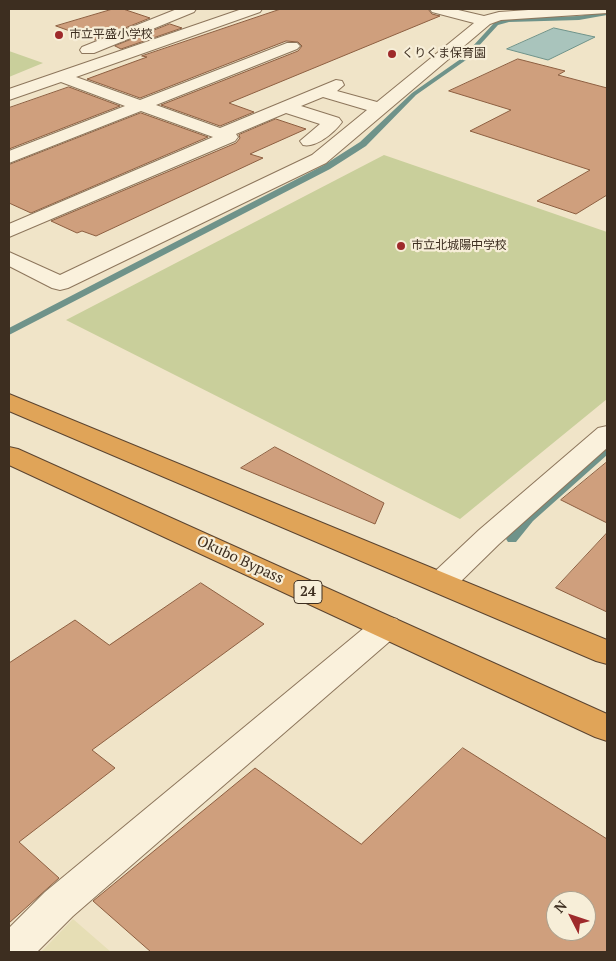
<!DOCTYPE html>
<meta charset="utf-8">
<style>
body{margin:0}
#map{position:relative;width:616px;height:961px;overflow:hidden;background:#f0e4c8;font-family:"PT Serif",serif}
canvas{display:block}
.frame{position:absolute;inset:0;border:10px solid #3d2e20;pointer-events:none}
.north{position:absolute;left:546px;top:891px;width:50px;height:50px;box-sizing:border-box;background:#f7eed8;border:1px solid #ada18e;border-radius:50%;rotate:311deg;font-size:14px;font-weight:700;line-height:20px;text-align:center;color:#3d2e20}
.north::after{content:'';display:block;margin:auto;width:18px;height:22px;background:#9e2a2b;clip-path:polygon(50% 0,100% 100%,50% 72%,0 100%)}
</style>
<div id="map">
<canvas width="616" height="961"></canvas>
<div class="frame"></div>
<div class="north">N</div>
</div>
<script>
const g = document.querySelector('canvas').getContext('2d');
g.lineJoin = 'round';
function fillPath(path, color) {
  g.fillStyle = color;
  g.fill(path, 'evenodd');
}
function strokePath(path, color, width, dash) {
  g.strokeStyle = color;
  g.lineWidth = width;
  g.lineCap = dash ? 'butt' : 'round';
  g.setLineDash(dash || []);
  g.stroke(path);
}
function drawText(font, color, halo, rows, align = 'center') {
  g.font = font + ' "PT Serif","Noto Sans JP",serif';
  g.lineWidth = 4.5;
  g.setLineDash([]);
  g.textBaseline = 'middle';
  g.strokeStyle = halo;
  g.fillStyle = color;
  for (const [text, x, y, turn = 0] of rows) {
    g.save();
    g.translate(x, y);
    g.rotate((+turn || 0) * Math.PI / 180);
    g.textAlign = isNaN(turn) ? turn : align;
    if (halo) g.strokeText(text, 0, 0);
    g.fillText(text, 0, 0);
    g.restore();
  }
}
const farmland = new Path2D(`
 M73,919l38,33h-70z`);
const green = new Path2D(`
 M9,51l34,12 -34,14z
 M384,155l223,77v167l-147,120 -394,-199z`);
const water = new Path2D(`
 M554,28l41,9 -47,23 -41,-11z`);
const stream = new Path2D(`
 M607,11v4l-28,5 -70,2 -11,3 -32,35 -50,35 -50,51 -36,23 -321,166v-7l315,-163 36,-23 52,-49 50,-35 32,-35 15,-5 70,-2z
 M607,446v9l-74,66 -17,21h-8l-2,-3 2,-3 17,-21 78,-68z`);
const building = new Path2D(`
 M113,9h10l27,9 -55,22 -39,-14z
 M281,9h147l4,5 8,2 -211,87 25,9 -34,14 -59,-21 137,-54 4,-5 -4,-4 -12,-1 -146,57 -53,-19 60,-22 -5,-1z
 M170,24l12,4 -61,21 -6,-3z
 M518,59l47,12 -7,4 49,13v107l-31,19 -39,-13 53,-31 -120,-39 41,-21 -62,-19z
 M69,87l51,19 -111,43v-41z
 M141,113l67,24 -177,76 -22,-10v-38z
 M276,119l30,10 -56,25 13,4 -167,78 -14,-5 -5,2 -26,-12 185,-78 4,-5 -1,-3z
 M275,447l109,56 -9,21 -134,-56z
 M607,462v61l-46,-23z
 M607,533v79l-51,-24z
 M201,583l63,41 -172,126 23,18 -96,74 40,36 -50,45v-260l66,-43 34,25z
 M463,748l144,91v113h-456l-58,-51 162,-133 106,76zM556,901h30v30h-30z`);
const minor = new Path2D(`
 M177,9h19l-2,3 -100,41h-12l-2,-3 2,-3z
 M242,9h20l-2,3 -184,65 64,23 147,-57h10l3,3 -3,3 -141,56 64,23 116,-48 6,1 2,4 -7,6 40,11 97,-79 -42,-11 -2,-3h24l30,7 15,-4 44,-3h64v4l-106,7 -11,4 -164,139 -258,125 -8,2 -8,-2 -43,-22v-14l51,23 252,-120 55,-45 -44,-13 -22,9 38,12 3,4c-8,11 -26,26 -39,23l-3,-4 20,-17 -34,-11 -50,21 2,3 -3,4 -226,96v-13l204,-87 -72,-26 -132,52v-12l116,-45 -64,-24 -52,18v-11z
 M607,426v22l-108,96 -47,46 -11,3 -11,-3 -4,-7 4,-7 49,-46 119,-102z
 M386,616l11,3 5,8 -5,8 -324,281 -36,36h-28v-24l36,-36 330,-273z`);
const highway = new Path2D(`
 M9,394l598,246v24l-11,-3 -587,-250z
 M9,447l9,2 589,265v27l-12,-4 -586,-272z`);
const markers = [
 [59,35,5,"#9e2a2b"],
 [392,54,5,"#9e2a2b"],
 [401,246,5,"#9e2a2b"]
];
const farPoinames = [
 ["市立平盛小学校",69,35],
 ["くりくま保育園",402,54],
 ["市立北城陽中学校",411,246]
];
const shields = [
 [308,592,28]
];
const shieldNames = [
 ["24",308,592]
];
const streetNames = [
 ["Okubo Bypass",240,560,25]
];
fillPath(farmland, '#e6deb5');
fillPath(green, '#c9cf9b');
fillPath(water, '#a9c4bc');
strokePath(water, '#6f938a', 1);
fillPath(stream, '#6f938a');
fillPath(building, '#cf9f7d');
strokePath(building, '#8d5f41', 1);
strokePath(minor, '#8d765c', 2);
strokePath(highway, '#5b4430', 2);
fillPath(minor, '#faf1dc');
fillPath(highway, '#e0a458');
for (const [x, y, r, color] of markers) {
  const dot = new Path2D();
  dot.arc(x, y, r, 0, 2 * Math.PI);
  g.fillStyle = color;
  g.fill(dot);
  strokePath(dot, '#f7eed8', 2);
}
drawText('12px', '#3d2e20', '#f7eed8', farPoinames, 'left');
for (const [x, y, w] of shields) {
  const box = new Path2D();
  box.roundRect(x - w / 2, y - 11.5, w, 23, 4);
  g.fillStyle = '#f7eed8';
  g.fill(box);
  strokePath(box, '#3d2e20', 1);
}
drawText('bold 14px', '#3d2e20', null, shieldNames);
drawText('15px', '#3d2e20', '#f7eed8', streetNames);
</script>
